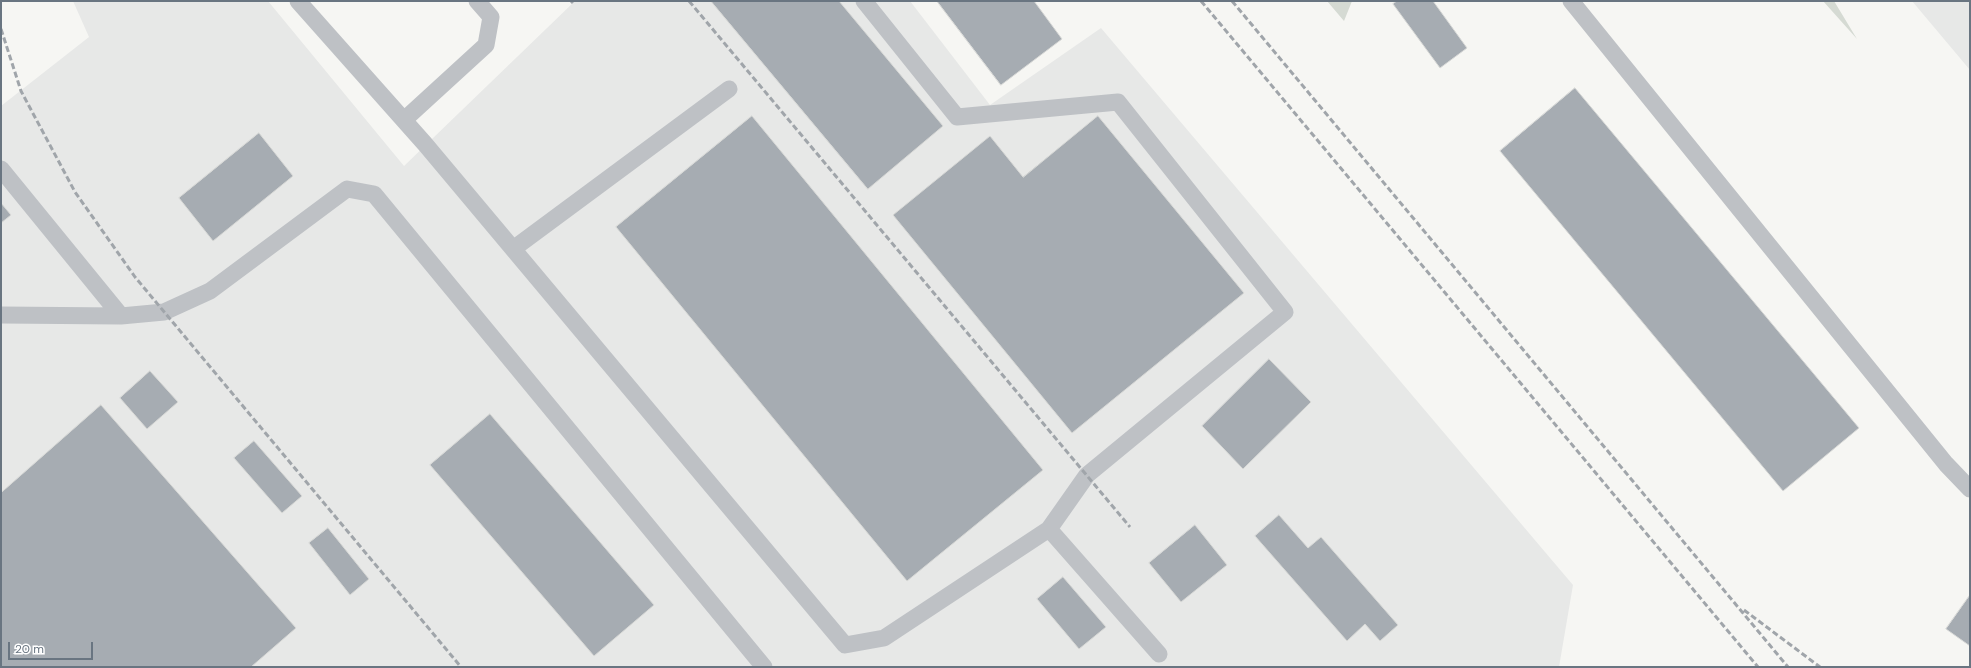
<!DOCTYPE html>
<style>
body{margin:0}
#map{position:relative;width:1971px;height:668px;overflow:hidden;background:#f6f6f3;font-family:"DM Sans",sans-serif}
canvas{display:block}
.frame{position:absolute;inset:0;border:2px solid #697581;pointer-events:none}
.scale{position:absolute;left:8px;top:642px;width:85px;height:18px;box-sizing:border-box;border:2px solid #697581;border-top:0;padding-left:5px;font-size:12px;line-height:14px;white-space:nowrap;color:#697581;-webkit-text-stroke:3px #fff;paint-order:stroke}
</style>
<div id="map">
<canvas width="1971" height="668"></canvas>
<div class="frame"></div>
<div class="scale">20 m</div>
</div>
<script>
const g = document.querySelector('canvas').getContext('2d');
g.lineJoin = 'round';
function fillPath(path, color) {
  g.fillStyle = color;
  g.fill(path, 'evenodd');
}
function strokePath(path, color, width, dash) {
  g.strokeStyle = color;
  g.lineWidth = width;
  g.lineCap = dash ? 'butt' : 'round';
  g.setLineDash(dash || []);
  g.stroke(path);
}
const built = new Path2D(`
 M73,1h195l136,165 171,-165h335l80,104 111,-77 472,557 -14,82h-1558v-561l88,-69z
 M1912,1h58v69z`);
const green = new Path2D(`
 M1327,1h25l-8,20z
 M1823,1h11l23,38z`);
const building = new Path2D(`
 M711,1h128l104,125 -75,63z
 M937,1h97l28,38 -61,46z
 M1397,1h36l34,47 -27,20 -47,-64z
 M1575,88l284,340 -76,63 -283,-340z
 M752,116l291,354 -136,111 -291,-354z
 M1098,116l146,177 -172,140 -179,-218 97,-79 33,41z
 M259,133l34,43 -80,65 -34,-43z
 M1,203l10,12 -10,8z
 M1269,359l42,43 -68,67 -41,-43z
 M150,371l28,31 -31,27 -27,-31z
 M101,405l195,223 -45,39h-250v-174z
 M490,414l164,191 -60,51 -164,-191z
 M254,441l48,55 -20,17 -48,-55z
 M1279,515l29,33 13,-11 77,88 -18,16 -15,-17 -18,17 -92,-105z
 M1195,525l32,40 -46,37 -32,-39z
 M328,528l41,51 -19,16 -41,-52z
 M1063,577l43,50 -27,22 -42,-50z
 M1970,595v51l-24,-17z`);
const lane = new Path2D(`
 M298,1l127,143 420,501 39,-7 165,-109 110,125
 M864,1l93,116 161,-15 167,210 -198,163 -38,54
 M1571,1l375,463 24,25
 M404,120l82,-75 5,-28 -14,-16
 M1,169l120,147
 M513,249l216,-160
 M1,315l120,1 43,-4 46,-21 137,-102 27,5 390,473`);
const rail = new Path2D(`
 M571,1l2,2
 M689,1l441,526
 M1201,1l557,666
 M1232,1l556,666
 M1,29l20,62 54,101 60,85 326,390
 M1744,610l76,57`);
fillPath(built, '#e7e8e7');
fillPath(green, '#d5dad3');
fillPath(building, '#a6acb2');
strokePath(building, '#d7d8d6', 1);
strokePath(lane, '#bec1c5', 17);
strokePath(rail, '#a0a5aa', 3, [6, 3]);
</script>
